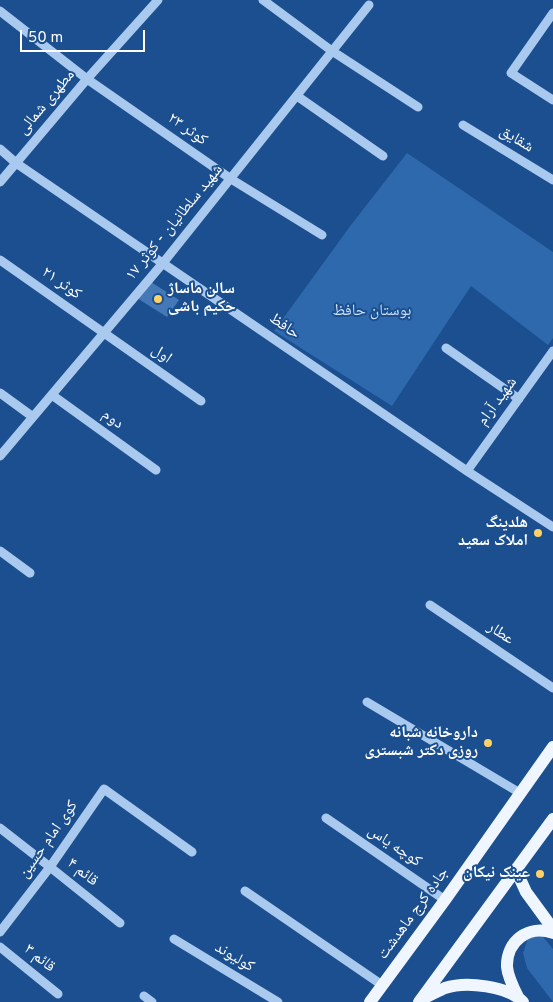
<!DOCTYPE html>
<meta charset="utf-8">
<style>
body{margin:0}
#map{position:relative;width:553px;height:1002px;overflow:hidden;background:#1b4f8f;font-family:Overpass,sans-serif}
canvas{display:block}
.scale{position:absolute;left:20px;top:30px;width:125px;height:22px;box-sizing:border-box;border:2px solid #fff;border-top:0;padding-left:6px;font-size:15px;line-height:18px;white-space:nowrap;color:#fff;-webkit-text-stroke:4px #1b4f8f;paint-order:stroke}
</style>
<div id="map">
<canvas width="553" height="1002"></canvas>
<div class="scale">50 m</div>
</div>
<script>
const g = document.querySelector('canvas').getContext('2d');
g.lineJoin = 'round';
function fillPath(path, color) {
  g.fillStyle = color;
  g.fill(path, 'evenodd');
}
function strokePath(path, color, width, dash) {
  g.strokeStyle = color;
  g.lineWidth = width;
  g.lineCap = dash ? 'butt' : 'round';
  g.setLineDash(dash || []);
  g.stroke(path);
}
function drawText(font, color, halo, rows, align = 'center') {
  g.font = font + ' Overpass,"Noto Naskh Arabic",sans-serif';
  g.lineWidth = 4;
  g.setLineDash([]);
  g.textBaseline = 'middle';
  g.strokeStyle = halo;
  g.fillStyle = color;
  for (const [text, x, y, turn = 0] of rows) {
    g.save();
    g.translate(x, y);
    g.rotate((+turn || 0) * Math.PI / 180);
    g.textAlign = isNaN(turn) ? turn : align;
    if (halo) g.strokeText(text, 0, 0);
    g.fillText(text, 0, 0);
    g.restore();
  }
}
const green = new Path2D(`
 M407,153l146,99v86l-5,7 -77,-59 -79,120 -118,-75 77,-106z
 M539,932l14,17v53l-26,-34 -4,-15 6,-18z`);
const building = new Path2D(`
 M151,282l28,18 -12,17 -30,-19z`);
const minor = new Path2D(`
 M263,0l69,51 86,56
 M0,11l87,68 144,100 91,56
 M553,13l-42,60 42,27
 M297,96l86,60
 M463,125l90,55
 M0,149l16,14 451,308 86,56
 M0,182l87,-103 71,-79
 M0,260l201,141
 M446,348l73,51
 M0,393l33,24
 M52,395l104,75
 M0,456l163,-193 206,-258
 M467,471l86,-120
 M0,551l30,22
 M430,605l123,83
 M367,702l153,91
 M326,818l119,82
 M0,828l50,39 70,56
 M245,891l137,94
 M0,932l50,-65 54,-78 88,63
 M174,939l104,63
 M0,947l58,47
 M144,996l8,6`);
const major = new Path2D(`
 M516,870l10,22 27,37
 M518,997c-5,-10 -10,-20 -11,-30 -1,-26 22,-43 46,-34
 M424,998c7,-3 14,-7 21,-10 21,-7 63,-2 78,14
 M370,1002l75,-102 108,-153
 M419,1002l134,-183`);
const markers = [
 [158,299,5,"#ffd166"],
 [538,533,5,"#ffd166"],
 [488,743,5,"#ffd166"],
 [540,874,5,"#ffd166"]
];
const streetNames = [
 ["مطهری شمالی",47,103,-50],
 ["کوثر ۲۳",187,130,35],
 ["شقایق",516,140,31],
 ["شهید سلطانیان - کوثر ۱۷",175,223,-51],
 ["کوثر ۲۱",61,284,35],
 ["حافظ",284,327,34],
 ["اول",161,355,35],
 ["شهید آرام",498,402,-54],
 ["دوم",112,420,36],
 ["عطار",500,634,34],
 ["کوی امام حسین",49,840,-55],
 ["کوچه یاس",394,847,34],
 ["قائم ۴",82,873,39],
 ["جاده کرج ماهدشت",414,914,-54],
 ["کولیوند",234,958,31],
 ["قائم ۳",39,959,39]
];
const poiNames = [
 ["سالن ماساژ",168,290,"left"],
 ["حکیم باشی",168,308,"left"],
 ["هلدینگ",528,524],
 ["املاک سعید",528,542],
 ["داروخانه شبانه",478,734],
 ["روزی دکتر شبستری",478,752],
 ["عینک نیکان",530,874]
];
const parkNames = [
 ["بوستان حافظ",372,312]
];
fillPath(green, '#2e69ad');
fillPath(building, '#4478b7');
strokePath(minor, '#a9c9ee', 9);
strokePath(major, '#f0f6ff', 12);
for (const [x, y, r, color] of markers) {
  const dot = new Path2D();
  dot.arc(x, y, r, 0, 2 * Math.PI);
  g.fillStyle = color;
  g.fill(dot);
  strokePath(dot, '#1b4f8f', 2);
}
drawText('16px', '#fff', '#1b4f8f', streetNames);
drawText('bold 16px', '#fff', '#1b4f8f', poiNames, 'right');
drawText('16px', '#cfe3fa', '#1b4f8f', parkNames);
</script>
